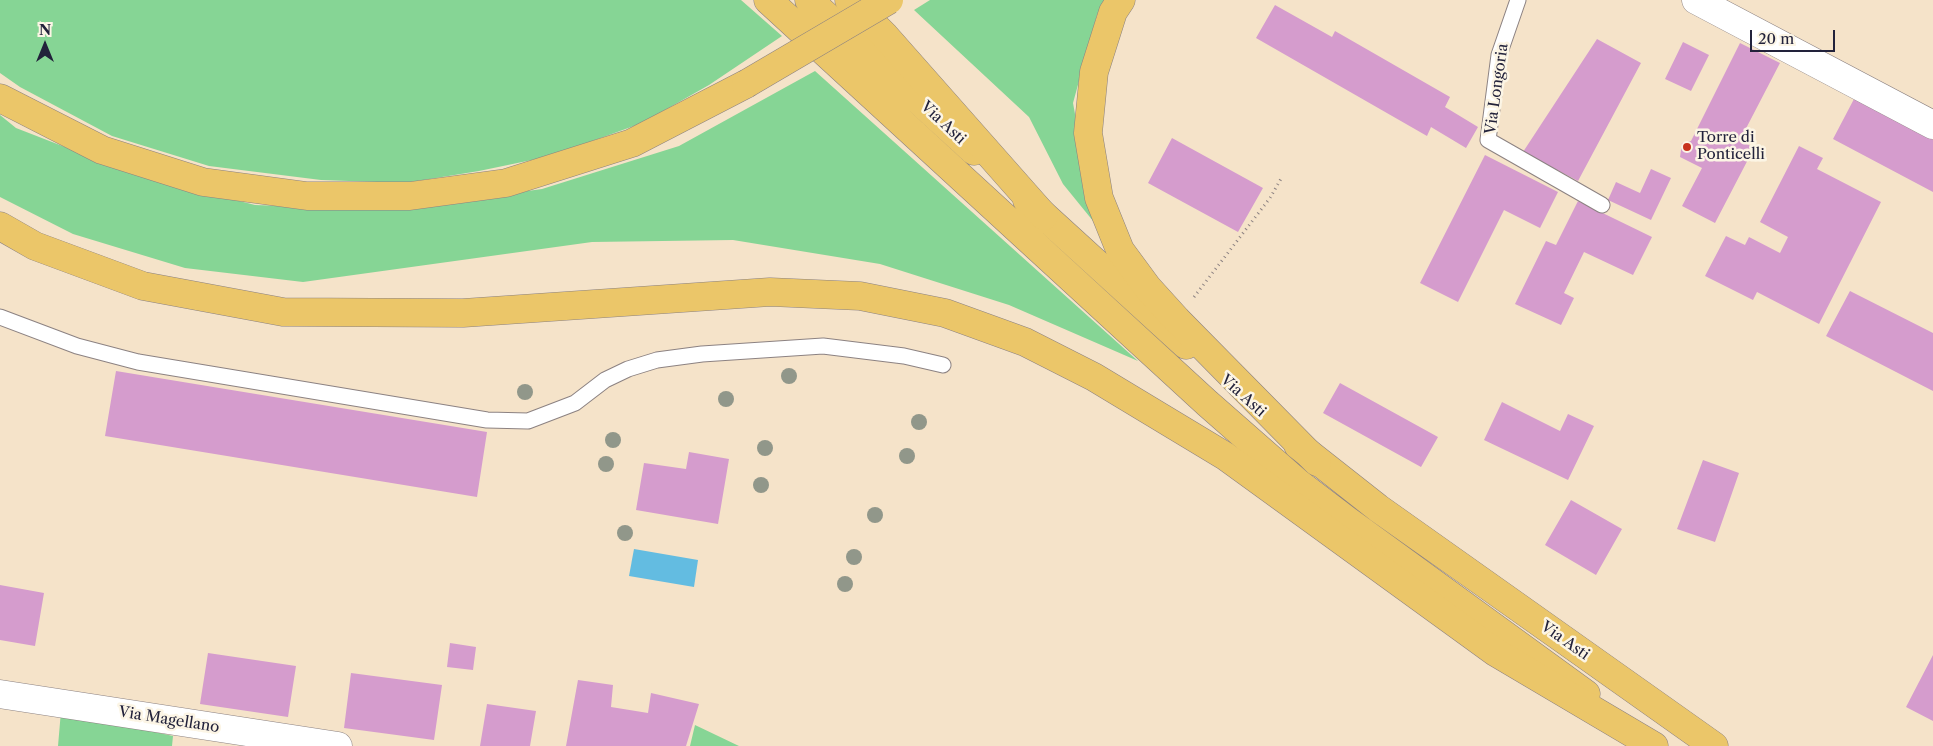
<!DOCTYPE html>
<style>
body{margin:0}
#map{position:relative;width:1933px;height:746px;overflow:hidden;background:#f5e3c9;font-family:"Libre Caslon Text",serif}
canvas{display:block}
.north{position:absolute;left:20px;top:20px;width:50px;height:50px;-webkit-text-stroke:4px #fcf5e5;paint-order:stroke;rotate:0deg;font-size:14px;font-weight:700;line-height:20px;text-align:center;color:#22223b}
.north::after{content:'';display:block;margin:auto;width:18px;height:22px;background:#22223b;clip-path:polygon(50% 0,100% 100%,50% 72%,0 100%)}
.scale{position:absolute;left:1750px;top:30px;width:85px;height:22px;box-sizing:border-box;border:2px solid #22223b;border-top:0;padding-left:6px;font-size:15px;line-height:18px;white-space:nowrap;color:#22223b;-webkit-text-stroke:4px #fcf5e5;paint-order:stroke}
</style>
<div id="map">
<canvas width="1933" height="746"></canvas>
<div class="north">N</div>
<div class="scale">20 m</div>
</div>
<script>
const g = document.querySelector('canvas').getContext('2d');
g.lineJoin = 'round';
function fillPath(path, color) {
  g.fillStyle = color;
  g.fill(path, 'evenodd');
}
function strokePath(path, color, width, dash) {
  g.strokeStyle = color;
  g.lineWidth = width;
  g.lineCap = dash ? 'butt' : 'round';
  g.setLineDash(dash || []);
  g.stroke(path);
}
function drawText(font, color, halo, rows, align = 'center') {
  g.font = font + ' "Libre Caslon Text",serif';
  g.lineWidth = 5;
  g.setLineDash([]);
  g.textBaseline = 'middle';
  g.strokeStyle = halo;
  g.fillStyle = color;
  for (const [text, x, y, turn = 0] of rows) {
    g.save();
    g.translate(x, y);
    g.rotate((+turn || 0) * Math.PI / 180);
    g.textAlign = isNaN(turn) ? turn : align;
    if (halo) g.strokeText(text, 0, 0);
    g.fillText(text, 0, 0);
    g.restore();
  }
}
const green = new Path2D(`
 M0,0h741l41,36 -73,49 -67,38 -91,33 -72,15 -74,12 -84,-3 -112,-14 -97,-30 -92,-49 -20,-14z
 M930,0h176l-9,15 -24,88 13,72 16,57 -39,-48 -34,-67 -115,-107z
 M815,71l323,290 -129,-56 -129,-41 -147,-24 -141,2 -289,40 -118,-14 -112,-34 -73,-37v-82l16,13 121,47 118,30 135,5 152,-21 137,-43z
 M61,711l112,25 -1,10h-114z
 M695,725l44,21h-49z`);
const water = new Path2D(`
 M634,549l64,11 -4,27 -65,-11z`);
const building = new Path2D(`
 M1275,5l57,32 3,-6 115,66 -5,10 33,20 -12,21 -35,-21 -4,9 -171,-98z
 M1597,39l44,24 -63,118 -55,-29z
 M1683,42l26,13 -18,36 -26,-12z
 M1740,43l40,20 -40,77 14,8 -39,75 -33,-17 20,-38 -22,-11 2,-14 9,-2z
 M1854,99l79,41v52l-100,-53z
 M1172,138l91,50 -25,44 -90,-49z
 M1799,146l24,12 -6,11 64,33 -62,122 -62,-32 -4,8 -48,-24 21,-40 19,9 4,-8 31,16 8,-16 -28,-15z
 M1485,155l73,37 -18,36 -36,-18 -46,92 -38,-19z
 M1651,169l20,9 -20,42 -43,-20 8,-18 24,11z
 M1578,201l74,36 -19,38 -49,-23 -20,41 10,5 -13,27 -46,-21 31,-63 10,4z
 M1850,291l83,42v58l-107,-55z
 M116,371l371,61 -10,65 -372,-61z
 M1340,383l98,54 -17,30 -98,-54z
 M1502,402l58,29 8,-17 26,12 -26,54 -84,-40z
 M689,452l40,7 -11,65 -82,-14 8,-47 42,6z
 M1703,460l36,13 -24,69 -38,-13z
 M1571,500l51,29 -26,46 -51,-30z
 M0,585l44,8 -9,53 -35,-6z
 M450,643l26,4 -3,23 -26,-3z
 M208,653l88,13 -8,51 -88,-13z
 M1933,655v66l-27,-14z
 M351,673l91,12 -8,55 -90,-12z
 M578,680l35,5 -2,22 37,6 3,-20 48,11 -13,42h-120z
 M487,704l49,7 -6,35h-50z`);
const path = new Path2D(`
 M1194,297l76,-99 12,-21`);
const service = new Path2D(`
 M1518,0l-19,55 -11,85 114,65
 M0,317l77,29 61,16 349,58 41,1 47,-18 30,-23 23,-11 29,-9 45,-6 121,-8 81,10 39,9`);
const minor = new Path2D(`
 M1696,0l237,125
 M0,694l338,52`);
const primary = new Path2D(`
 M768,0l439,403 90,79 51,39 238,173
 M809,0l165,151
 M1027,200l159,145
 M1298,445l80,63 336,238`);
const motorway = new Path2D(`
 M849,0l36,36 159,180
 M1121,0l-8,12 -19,60 -6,61 11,65 21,52 28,38 29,32 140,142
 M0,98l102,52 101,32 104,14h103l96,-13 126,-40 114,-59
 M0,226l35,20 108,40 140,26 180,1 307,-21 90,4 85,17 80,29 69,35 131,79 270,196 159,94`);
const motorwayBridge = new Path2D(`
 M746,84l143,-84`);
const trees = [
 [789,376],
 [525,392],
 [726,399],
 [919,422],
 [613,440],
 [765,448],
 [907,456],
 [606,464],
 [761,485],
 [875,515],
 [625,533],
 [854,557],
 [845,584]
];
const markers = [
 [1687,147,5,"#c8321e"]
];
const streetNames = [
 ["Via Longoria",1497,89,-82],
 ["Via Asti",943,123,43],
 ["Via Asti",1243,396,42],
 ["Via Asti",1565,641,35],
 ["Via Magellano",169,720,9]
];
const poiNames = [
 ["Torre di",1697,138],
 ["Ponticelli",1697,155]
];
fillPath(green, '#86d595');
fillPath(water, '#63bce1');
fillPath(building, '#d59ccd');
strokePath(service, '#8c8282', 17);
strokePath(minor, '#8c8282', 29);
strokePath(primary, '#8c8282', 29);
strokePath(motorway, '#8c8282', 29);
strokePath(path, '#8c8282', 3, [1, 4]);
strokePath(service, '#fff', 15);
strokePath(minor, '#fff', 28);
strokePath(primary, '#ebc669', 28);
strokePath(motorway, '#ebc669', 28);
strokePath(motorwayBridge, '#8c8282', 29, []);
strokePath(motorwayBridge, '#ebc669', 28);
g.fillStyle = '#91978a';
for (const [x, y] of trees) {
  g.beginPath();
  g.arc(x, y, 8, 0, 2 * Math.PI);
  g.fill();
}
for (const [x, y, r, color] of markers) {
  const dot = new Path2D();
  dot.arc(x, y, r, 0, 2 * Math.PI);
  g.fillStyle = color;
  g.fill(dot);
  strokePath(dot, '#fcf5e5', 2);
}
drawText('15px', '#22223b', '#fcf5e5', streetNames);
drawText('15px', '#22223b', '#fcf5e5', poiNames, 'left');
</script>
